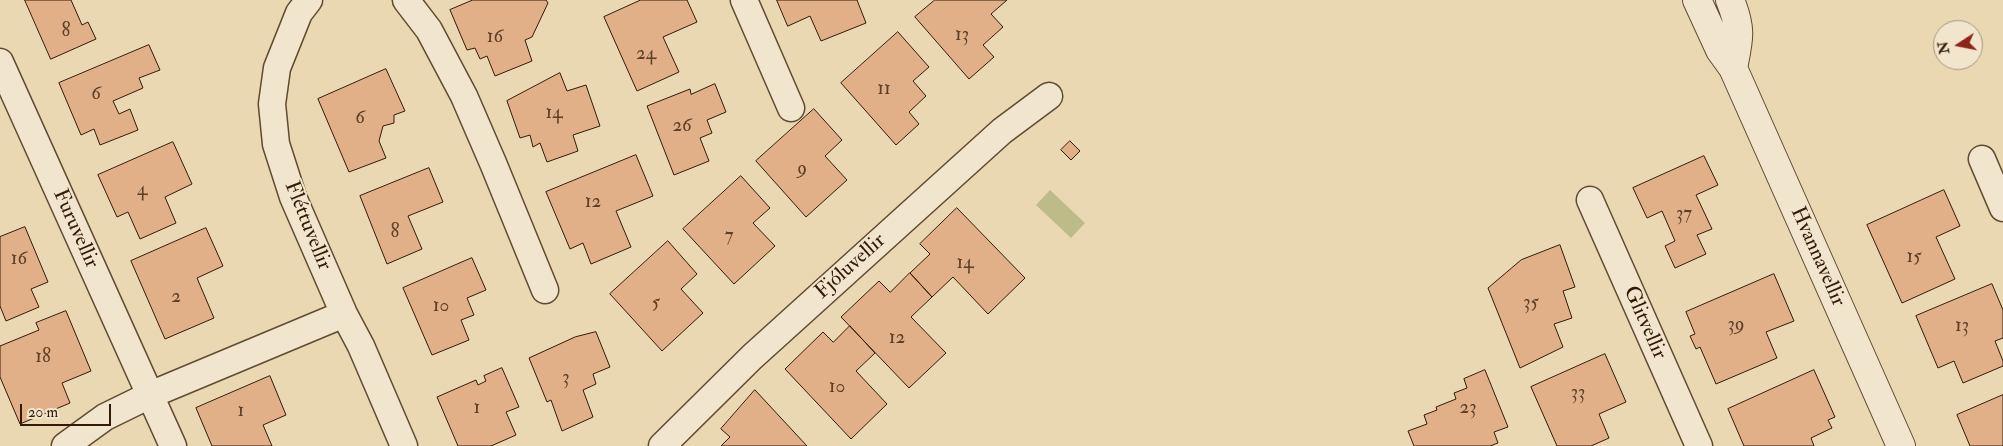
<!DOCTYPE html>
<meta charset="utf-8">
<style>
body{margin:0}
#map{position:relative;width:2003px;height:446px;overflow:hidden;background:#e9d8b2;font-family:"IM FELL Double Pica",serif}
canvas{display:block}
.north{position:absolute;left:1933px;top:20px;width:50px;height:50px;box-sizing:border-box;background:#f1e6cd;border:1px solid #a5947e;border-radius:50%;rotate:259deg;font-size:14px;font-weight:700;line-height:20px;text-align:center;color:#331a07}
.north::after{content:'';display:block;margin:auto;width:18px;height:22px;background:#8f2418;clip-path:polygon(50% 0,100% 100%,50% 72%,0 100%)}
.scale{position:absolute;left:20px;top:404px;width:91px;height:22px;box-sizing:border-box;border:2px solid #331a07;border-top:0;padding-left:6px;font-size:15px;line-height:18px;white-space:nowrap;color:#331a07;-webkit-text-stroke:4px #f1e6cd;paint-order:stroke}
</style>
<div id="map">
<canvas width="2003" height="446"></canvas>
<div class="north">N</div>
<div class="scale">20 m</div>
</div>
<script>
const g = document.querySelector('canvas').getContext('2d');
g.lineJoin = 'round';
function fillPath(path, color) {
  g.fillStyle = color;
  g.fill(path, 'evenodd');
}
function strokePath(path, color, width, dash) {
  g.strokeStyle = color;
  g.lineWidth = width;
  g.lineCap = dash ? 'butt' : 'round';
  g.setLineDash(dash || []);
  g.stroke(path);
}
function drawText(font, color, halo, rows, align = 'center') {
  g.font = font + ' "IM FELL Double Pica",serif';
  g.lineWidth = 4;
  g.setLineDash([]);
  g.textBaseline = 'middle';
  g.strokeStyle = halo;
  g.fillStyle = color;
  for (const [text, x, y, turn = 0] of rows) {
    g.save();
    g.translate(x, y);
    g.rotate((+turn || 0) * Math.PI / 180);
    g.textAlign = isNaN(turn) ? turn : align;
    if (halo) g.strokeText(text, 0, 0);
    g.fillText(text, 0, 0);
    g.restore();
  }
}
const green = new Path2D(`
 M1050,190l35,33 -14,15 -35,-33z`);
const building = new Path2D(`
 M25,0h46l11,25 6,-3 8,17 -45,20z
 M473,0h73l2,3 -16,34 -7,3 7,21 -37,15 -8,-20 -7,3 -5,-11 -8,2 -17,-40z
 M641,0h46l10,22 -34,15 16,35 -42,19 -33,-74z
 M777,0h80l9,23 -45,18 -11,-25 -22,10z
 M935,0h72l-16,14 12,13 -20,18 11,12 -25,22 -54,-62z
 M898,32l31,35 -16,14 13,15 -17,16 10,12 -23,21 -55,-62z
 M149,45l11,25 -21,8 4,10 -30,13 6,13 11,-5 8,21 -38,15 -6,-16 -13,6 -22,-52z
 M386,69l19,42 -11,4v8l-11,3 -4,15 7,17 -37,14 -31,-73z
 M560,73l7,18 19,-6 14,41 -27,9 5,16 -31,11 -7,-19 -7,4 -3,-12 -10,3 -13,-37z
 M715,84l11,28 -19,8 5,13 -12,5 9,23 -35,14 -27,-69 43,-17 1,5z
 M814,109l28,31 -17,16 22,24 -41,37 -50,-56z
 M1070,141l10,10 -9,9 -10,-10z
 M173,142l19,42 -27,13 11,26 -36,16 -12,-27 -11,5 -19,-42z
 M636,155l17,41 -37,15 15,36 -40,17 -8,-21 -13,6 -24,-57z
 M1704,156l14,29 -22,10 16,34 -15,6 9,19 -31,14 -10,-22 10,-5 -13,-30 -15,7 -14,-30z
 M429,168l14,34 -35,14 14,33 -35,15 -27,-68z
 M741,176l29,32 -17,15 22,23 -41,38 -51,-55z
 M1944,190l16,36 -24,11 19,42 -53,24 -35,-78z
 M957,208l68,70 -37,36 -35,-37 -21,20 -22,-24 20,-19 -10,-10z
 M25,227l23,55 -17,7 8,18 -33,14 -6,-15v-69z
 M206,228l17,38 -26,12 17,40 -49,21 -34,-78z
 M668,241l29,33 -16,15 22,24 -41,38 -52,-57z
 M1560,245l15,42 -12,4 9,27 -18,6 9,23 -43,21 -32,-80 33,-28z
 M472,258l14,32 -19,8 7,17 -13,5 8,20 -37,15 -29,-67z
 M910,273l22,24 -21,20 35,36 -37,35 -68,-71 38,-36 11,11z
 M1774,274l20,47 -28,11 11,26 -61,26 -16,-37 -4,2 -6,-13 5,-2 -9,-22z
 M1992,284l11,26v28l-8,3 8,20v5l-40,17 -9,-22 -16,7 -22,-52z
 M66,311l25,60 -29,12 8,20 -50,21 -20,-47v-31l39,-16 -3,-7z
 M850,326l25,27 -19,18 31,33 -36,35 -66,-70 38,-37 10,10z
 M596,332l14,35 -17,7 3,10 -13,6 10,27 -31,14 -11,-31 -4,2 -18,-44 46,-21z
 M1605,354l21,48 -27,12 10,24 -18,8h-34l-26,-59z
 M502,368l17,39 -13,5 10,23 -25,11h-33l-21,-49 39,-17 2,5 8,-4 -2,-5z
 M1485,370l23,57 -14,5 4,11 -8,3h-76l-6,-15 19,-7 -3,-9 13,-5 -1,-3 20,-8 -2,-6 13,-5 -3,-9z
 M1814,370l21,47 -7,3 4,8 -21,10 3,8h-70l-16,-37z
 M270,376l16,39 -23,10 9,21h-60l-16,-38z
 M755,390l52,56h-86l9,-9 -9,-8z
 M2003,395v51h-33l-13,-31z`);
const minor = new Path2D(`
 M309,0l-10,13 -22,55 -5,36 4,40 17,53 51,117 17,32 43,100
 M406,0l23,30 35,66 29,67 52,127
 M744,0l47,108
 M0,62l173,384
 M1982,159l21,49
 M1590,200l109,246
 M65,446l40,-29 45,-22 194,-81
 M662,446l90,-89 250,-226 47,-35`);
const tertiary = new Path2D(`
 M1697,0l23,50 13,18 168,378
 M1730,0c12,29 9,39 3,68`);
const numberNames = [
 ["8",66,32],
 ["13",962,36],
 ["16",495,38],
 ["24",646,55],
 ["11",884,90],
 ["6",96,95],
 ["14",554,114],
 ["6",360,119],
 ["26",682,127],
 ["9",802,170],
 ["4",142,191],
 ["12",593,203],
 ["37",1684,215],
 ["8",395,233],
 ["7",729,237],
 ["15",1914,258],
 ["16",19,260],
 ["14",965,264],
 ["2",176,298],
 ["5",656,304],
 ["35",1531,304],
 ["10",441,307],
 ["39",1736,326],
 ["13",1962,327],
 ["12",897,339],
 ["18",43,358],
 ["3",566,379],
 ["10",837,388],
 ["33",1578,394],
 ["1",477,409],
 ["23",1468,409],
 ["1",241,412]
];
const streetNames = [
 ["Fléttuvellir",307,226,68],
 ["Furuvellir",75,229,66],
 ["Hvannavellir",1817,257,66],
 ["Fjóluvellir",851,267,-42],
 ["Glitvellir",1644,323,66]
];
fillPath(green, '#bdbc88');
fillPath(building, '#e1b089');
strokePath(building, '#331a07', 1);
strokePath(minor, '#604a32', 29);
strokePath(tertiary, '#604a32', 30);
strokePath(minor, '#f1e6cd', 26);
strokePath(tertiary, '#f1e6cd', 28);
drawText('19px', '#5e4028', null, numberNames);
drawText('21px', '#331a07', '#f1e6cd', streetNames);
</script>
